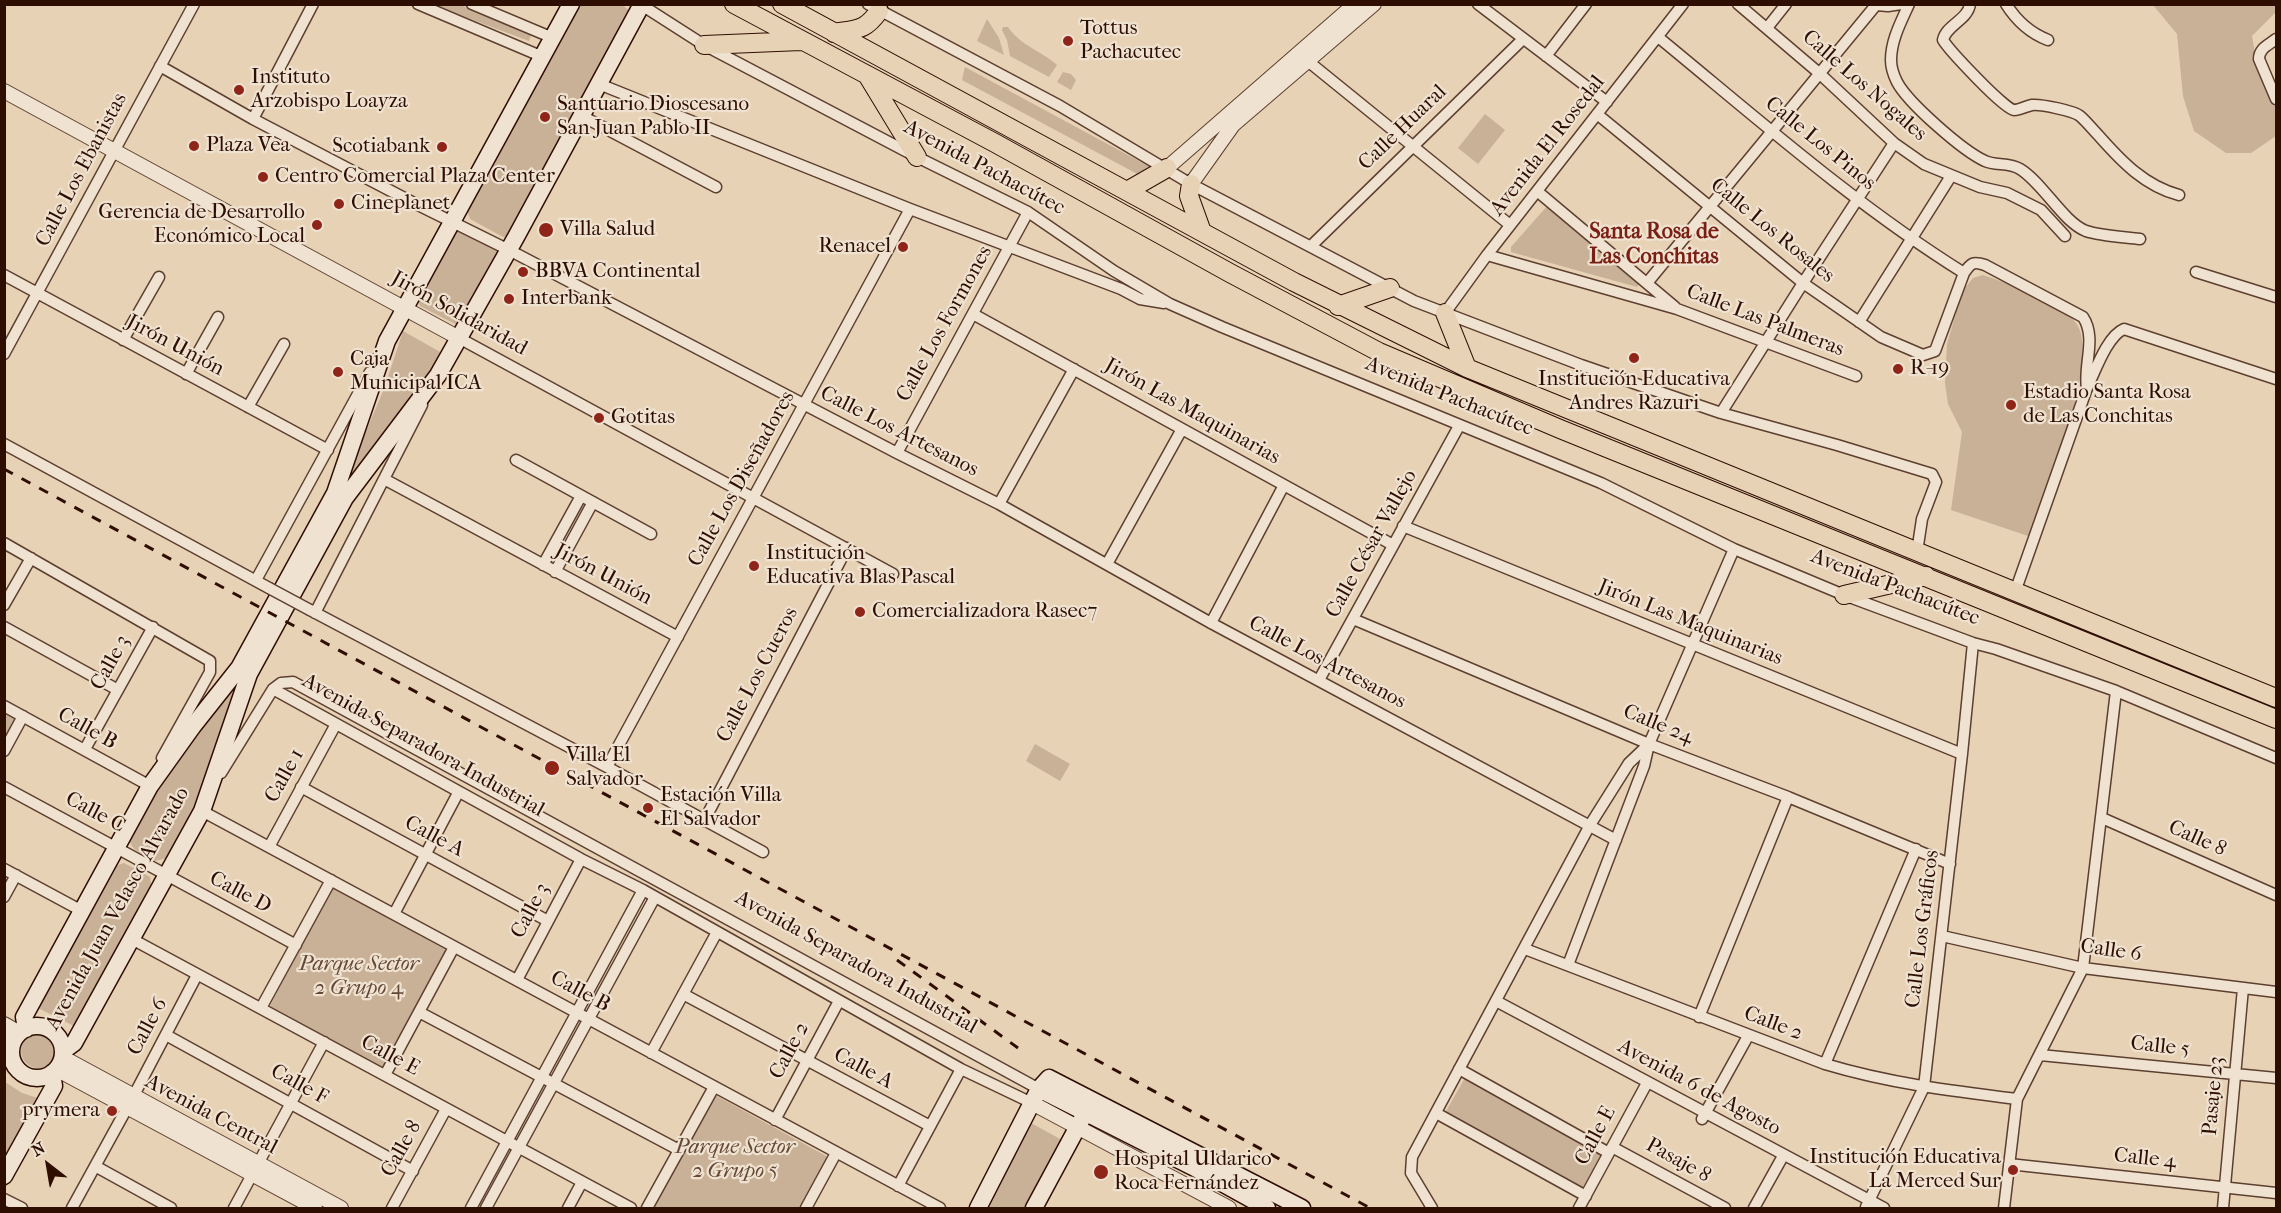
<!DOCTYPE html>
<meta charset="utf-8">
<style>
body{margin:0}
#map{position:relative;width:2281px;height:1213px;overflow:hidden;background:#e7d2b6;font-family:"IM FELL French Canon",serif}
canvas{display:block}
.frame{position:absolute;inset:0;border:6px solid #2f0e02;pointer-events:none}
.north{position:absolute;left:18px;top:1135px;width:60px;height:60px;-webkit-text-stroke:4px #efe2d0;paint-order:stroke;rotate:329deg;font-size:16px;font-weight:700;line-height:24px;text-align:center;color:#2f0e02}
.north::after{content:'';display:block;margin:auto;width:21px;height:27px;background:#2f0e02;clip-path:polygon(50% 0,100% 100%,50% 72%,0 100%)}
</style>
<div id="map">
<canvas width="2281" height="1213"></canvas>
<div class="frame"></div>
<div class="north">N</div>
</div>
<script>
const g = document.querySelector('canvas').getContext('2d');
g.lineJoin = 'round';
function fillPath(path, color) {
  g.fillStyle = color;
  g.fill(path, 'evenodd');
}
function strokePath(path, color, width, dash) {
  g.strokeStyle = color;
  g.lineWidth = width;
  g.lineCap = dash ? 'butt' : 'round';
  g.setLineDash(dash || []);
  g.stroke(path);
}
function drawText(font, color, halo, rows, align = 'center') {
  g.font = font + ' "IM FELL French Canon",serif';
  g.lineWidth = 4.5;
  g.setLineDash([]);
  g.textBaseline = 'middle';
  g.strokeStyle = halo;
  g.fillStyle = color;
  for (const [text, x, y, turn = 0] of rows) {
    g.save();
    g.translate(x, y);
    g.rotate((+turn || 0) * Math.PI / 180);
    g.textAlign = isNaN(turn) ? turn : align;
    if (halo) g.strokeText(text, 0, 0);
    g.fillText(text, 0, 0);
    g.restore();
  }
}
const green = new Path2D(`
 M622,4l8,8 -122,225h-5l-33,-18 -4,-12 110,-202z
 M433,5h27l72,27 -3,9z
 M2153,5h123v7l-24,24 7,40 17,13v47l-25,17h-25l-32,-22 -11,-35 -6,-62z
 M987,19l12,19 5,17 -27,-14z
 M1003,27h5c13,19 32,23 49,38l-8,12 -39,-21 -3,-16 -5,-10z
 M965,67l187,101 -11,8 -179,-96z
 M1063,72l8,2 5,6 -5,10 -14,-8z
 M1485,114l20,16 -27,34 -20,-16z
 M1548,205l93,77 -4,5 -126,-35v-5z
 M458,229l40,20 1,9 -42,67 -37,-19 -3,-7z
 M1983,275c24,8 83,29 95,51 20,37 -31,173 -50,210l-77,-26 11,-78 -14,-28 -3,-21 2,-39 15,-52 11,-14z
 M403,331l39,22 -107,151 49,-115z
 M240,678l-34,109 -39,71 -12,3c-11,-6 -24,-10 -26,-23l28,-50 41,-59z
 M5,712l12,6 -12,22z
 M1035,744l35,20 -10,17 -34,-20z
 M124,863l26,14 1,7 -73,144 -40,-20 80,-143z
 M332,887l116,64 -65,117 -113,-62z
 M21 1051a17 17 0 1 1 34 0a17 17 0 1 1-34 0Z
 M1466,1076l136,77 -21,37 -136,-77z
 M5,1082l17,11 19,6 -36,68z
 M715,1095l113,62 -28,51h-147z
 M1031,1123l31,17 -37,68h-40z`);
const minor = new Path2D(`
 M418,4l125,53
 M472,4l81,34
 M640,4l64,41 213,112 111,55 86,59 56,33 52,23 379,156 133,66 110,46 129,48 23,6 120,42 160,67
 M868,4l192,102 131,78 223,117 167,64 140,48 116,32 95,29 4,8 -14,37 -5,33
 M1478,4l129,98
 M1738,4l81,69 75,70 30,21 56,23 27,6 34,17 24,26
 M1909,4c-8,18 -18,36 -18,56 0,8 3,16 6,22 11,21 66,69 88,79 10,5 24,1 35,8 23,14 43,53 66,62 15,5 39,6 54,8
 M1970,4c-2,16 -24,21 -27,36 6,10 62,70 71,70 6,0 12,-4 18,-5 9,-1 42,6 48,11 7,6 13,14 19,20 23,26 46,50 80,59
 M2006,4c10,16 24,29 42,36
 M1767,28l19,-24
 M1658,37c100,82 197,168 306,236
 M2276,39c-7,6 -17,9 -17,20l17,40
 M1546,56l40,-52
 M1309,62l201,163
 M160,66l93,53 159,83 97,48 388,203 102,51 212,119 405,217
 M599,84l311,125 211,80 19,10 24,4
 M1597,114l206,169 78,54 42,18 12,-4 29,-78c7,-10 9,-12 21,-8l98,52c14,21 0,49 4,71l-72,204
 M582,116l134,71
 M253,119l60,-115
 M1537,191l138,116
 M1311,246l212,-207
 M1487,255l190,54 179,67
 M2196,272l80,25
 M4,275l324,175
 M1647,283l229,-278 12,1 13,-2
 M1445,313l42,-58 196,-251
 M973,314l420,231
 M1859,322l92,-146
 M459,338l434,236
 M123,340l36,-63
 M4,354l190,-350
 M186,374l32,-57
 M2087,388c8,-16 20,-52 37,-59l152,50
 M248,407l36,-63
 M1721,413l82,-130 91,-140
 M4,444l265,144
 M897,453l131,-241
 M516,460l135,74
 M384,479l294,158
 M999,504l75,-135
 M1403,526l559,228
 M4,543l206,118v11l-48,86
 M1107,564l75,-135
 M543,565l38,-69
 M555,572l38,-70
 M256,580l114,-208
 M4,605l27,-47
 M310,610l297,157 156,85
 M315,613l107,-208
 M1353,619l296,125 139,53 162,67
 M1211,623l73,-138
 M4,627l114,63
 M1319,680l140,-254
 M273,689l308,170 62,31 318,179 71,34
 M4,706l146,80
 M85,749l68,-122
 M4,751l19,-35
 M607,767l303,-558
 M221,773l52,-84 8,-6 12,-1 746,407
 M4,787l292,158
 M301,787l247,134
 M202,811l738,397
 M2102,818l174,77
 M704,821l143,-273
 M269,847l67,-123
 M4,869l78,42
 M4,897l12,-22
 M394,914l64,-121
 M1942,936l141,32 193,24
 M130,938l501,270
 M1525,949l300,115c63,19 127,27 192,35
 M1568,965l76,-199 5,-22 85,-195
 M517,980l64,-121
 M683,994l247,132
 M1496,1001l388,207
 M261,1008l70,-128
 M419,1012l260,138
 M1699,1017l89,-220
 M166,1035l247,136
 M651,1053l66,-121
 M2040,1055l236,23
 M1825,1064l91,-215
 M1459,1069l150,84
 M385,1075l69,-128
 M133,1097l64,-122
 M1436,1113l150,83
 M1702,1119l46,-83
 M775,1120l64,-119
 M1612,1147l113,61
 M2009,1164l267,29
 M95,1166l76,42
 M898,1186l63,-117
 M4,1199l18,9
 M1866,1207l58,-120 38,-333 11,-111
 M72,1208l55,-100
 M234,1208l90,-166
 M392,1208l54,-99
 M471,1208l172,-318
 M486,1208l169,-311
 M568,1208l14,-26
 M647,1208l67,-121
 M806,1208l30,-55
 M1432,1208l-21,-35 1,-16 178,-332 39,-62 20,-19
 M1579,1208l68,-125
 M1754,1208l29,-52
 M2004,1208l13,-109 66,-131 33,-277
 M2223,1208l20,-220`);
const tertiary = new Path2D(`
 M4,91l455,247
 M1167,168l188,-164
 M1191,184l42,-59 141,-121
 M4,1024l16,9
 M4,1039l9,4
 M62,1057l279,151
 M56,1069l259,139
 M1032,1103l197,105`);
const secondary = new Path2D(`
 M11 1052a26 26 0 1 1 52 0a26 26 0 1 1-52 0Z
 M26,1029l-2,-12 126,-231 43,-60 46,-58 96,-175 52,-152 184,-337
 M63,1051l11,-8 128,-232 47,-137 96,-176 93,-123 78,-138 126,-233
 M1039,1089l154,78 74,41
 M4,1176l50,-90 -2,-13
 M978,1208l61,-119 10,-11 253,130
 M1034,1208l56,-104`);
const primary = new Path2D(`
 M734,4l261,139 235,130 149,79 181,77 716,290
 M782,4l512,278 173,86 809,330
 M834,33c23,-4 31,-2 45,-22
 M704,45l97,-4
 M869,78l48,79
 M1191,184l-2,12 13,36
 M1127,191l40,-23
 M1338,306l52,-18
 M1445,313l22,55
 M1844,595l82,-19`);
const rail = new Path2D(`
 M4,469l1366,739
 M897,960l121,88`);
const minorBridge = new Path2D(`
 M269,588l41,22`);
const markers = [
 [1068,41,6,"#8f2418"],
 [239,90,6,"#8f2418"],
 [545,117,6,"#8f2418"],
 [194,146,6,"#8f2418"],
 [442,147,6,"#8f2418"],
 [263,177,6,"#8f2418"],
 [339,204,6,"#8f2418"],
 [317,225,6,"#8f2418"],
 [546,230,8,"#8f2418"],
 [903,247,6,"#8f2418"],
 [523,272,6,"#8f2418"],
 [509,299,6,"#8f2418"],
 [1634,358,6,"#8f2418"],
 [1898,369,6,"#8f2418"],
 [338,372,6,"#8f2418"],
 [2011,405,6,"#8f2418"],
 [599,418,6,"#8f2418"],
 [754,566,6,"#8f2418"],
 [860,612,6,"#8f2418"],
 [552,768,8,"#8f2418"],
 [648,808,6,"#8f2418"],
 [112,1111,6,"#8f2418"],
 [2013,1170,6,"#8f2418"],
 [1101,1172,8,"#8f2418"]
];
const poiNames = [
 ["Tottus",1080,29],
 ["Pachacutec",1080,53],
 ["Instituto",251,78],
 ["Arzobispo Loayza",251,102],
 ["Santuario Dioscesano",557,105],
 ["San Juan Pablo II",557,129],
 ["Plaza Vea",206,146],
 ["Scotiabank",430,147,"right"],
 ["Centro Comercial Plaza Center",275,177],
 ["Cineplanet",351,204],
 ["Gerencia de Desarrollo",305,213,"right"],
 ["Económico Local",305,237,"right"],
 ["Villa Salud",560,230],
 ["Renacel",891,247,"right"],
 ["BBVA Continental",535,272],
 ["Interbank",521,299],
 ["Caja",350,360],
 ["Municipal ICA",350,384],
 ["R-19",1910,369],
 ["Institución Educativa",1634,380,"center"],
 ["Andres Razuri",1634,404,"center"],
 ["Estadio Santa Rosa",2023,393],
 ["de Las Conchitas",2023,417],
 ["Gotitas",611,418],
 ["Institución",766,554],
 ["Educativa Blas Pascal",766,578],
 ["Comercializadora Rasec7",872,612],
 ["Villa El",566,756],
 ["Salvador",566,780],
 ["Estación Villa",660,796],
 ["El Salvador",660,820],
 ["prymera",100,1111,"right"],
 ["Institución Educativa",2001,1158,"right"],
 ["La Merced Sur",2001,1182,"right"],
 ["Hospital Uldarico",1114,1160],
 ["Roca Fernández",1114,1184]
];
const streetNames = [
 ["Calle Los Nogales",1864,86,41],
 ["Calle Huaral",1403,128,-44],
 ["Calle Los Pinos",1820,144,39],
 ["Avenida El Rosedal",1548,146,-52],
 ["Avenida Pachacútec",984,168,28],
 ["Calle Los Ebanistas",82,170,-62],
 ["Calle Los Rosales",1772,231,39],
 ["Jirón Solidaridad",459,314,29],
 ["Calle Las Palmeras",1765,321,21],
 ["Calle Los Formones",945,324,-61],
 ["Jirón Unión",175,346,28],
 ["Avenida Pachacútec",1449,397,22],
 ["Jirón Las Maquinarias",1192,412,29],
 ["Calle Los Artesanos",899,432,27],
 ["Calle Los Diseñadores",742,479,-61],
 ["Calle César Vallejo",1372,544,-61],
 ["Jirón Unión",603,575,28],
 ["Avenida Pachacútec",1895,588,21],
 ["Jirón Las Maquinarias",1690,623,22],
 ["Calle 3",111,663,-61],
 ["Calle Los Artesanos",1327,663,28],
 ["Calle Los Cueros",758,675,-62],
 ["Calle 24",1658,725,22],
 ["Calle B",87,729,29],
 ["Avenida Separadora Industrial",423,746,29],
 ["Calle 1",285,776,-61],
 ["Calle C",95,813,28],
 ["Calle A",434,837,28],
 ["Calle 8",2197,839,24],
 ["Calle D",240,893,28],
 ["Avenida Juan Velasco Alvarado",118,909,-61],
 ["Calle 3",531,911,-62],
 ["Calle Los Gráficos",1923,929,-83],
 ["Calle 6",2111,951,8],
 ["Avenida Separadora Industrial",856,963,29],
 ["Calle B",580,992,28],
 ["Calle 2",1773,1024,21],
 ["Calle 6",148,1027,-62],
 ["Calle 5",2160,1047,6],
 ["Calle 2",790,1051,-62],
 ["Calle E",390,1056,28],
 ["Calle A",863,1069,28],
 ["Calle F",299,1085,29],
 ["Avenida 6 de Agosto",1699,1088,28],
 ["Pasaje 23",2214,1096,-85],
 ["Avenida Central",211,1115,28],
 ["Calle E",1596,1136,-62],
 ["Calle 8",402,1149,-61],
 ["Calle 4",2145,1159,6],
 ["Pasaje 8",1678,1161,29]
];
const parkNames = [
 ["Parque Sector",359,965],
 ["2 Grupo 4",359,989],
 ["Parque Sector",735,1148],
 ["2 Grupo 5",735,1172]
];
const neighbourhoodNames = [
 ["Santa Rosa de",1654,233],
 ["Las Conchitas",1654,258]
];
fillPath(green, '#c8b197');
strokePath(minor, '#5d3f2f', 13);
strokePath(tertiary, '#5d3f2f', 16);
strokePath(secondary, '#2f0e02', 19);
strokePath(primary, '#2f0e02', 20);
strokePath(minor, '#efe2d0', 10);
strokePath(tertiary, '#efe2d0', 14);
strokePath(secondary, '#efe2d0', 16);
strokePath(primary, '#e7d2b6', 18);
strokePath(rail, '#2f0e02', 3, [10, 10]);
strokePath(minorBridge, '#5d3f2f', 13, []);
strokePath(minorBridge, '#efe2d0', 10);
for (const [x, y, r, color] of markers) {
  const dot = new Path2D();
  dot.arc(x, y, r, 0, 2 * Math.PI);
  g.fillStyle = color;
  g.fill(dot);
  strokePath(dot, '#efe2d0', 2);
}
drawText('21px', '#2f0e02', '#efe2d0', poiNames, 'left');
drawText('21px', '#2f0e02', '#efe2d0', streetNames);
drawText('italic 21px', '#654736', '#efe2d0', parkNames);
drawText('bold 22px', '#7a1f14', '#efe2d0', neighbourhoodNames);
</script>
